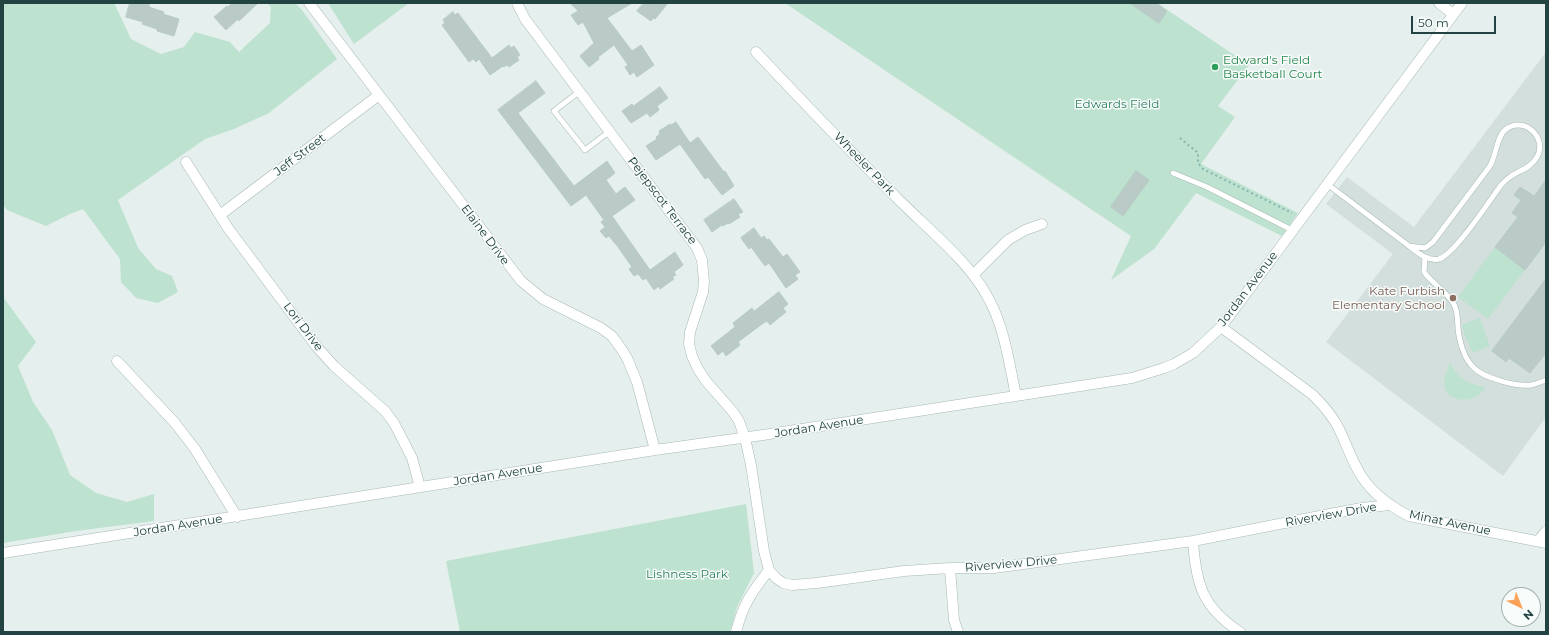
<!DOCTYPE html>
<style>
body{margin:0}
#map{position:relative;width:1549px;height:635px;overflow:hidden;background:#e5efed;font-family:Montserrat,sans-serif}
canvas{display:block}
.frame{position:absolute;inset:0;border:4px solid #224341;pointer-events:none}
.north{position:absolute;left:1501px;top:587px;width:40px;height:40px;box-sizing:border-box;background:#f7fbfa;border:1px solid #a2b1b0;border-radius:50%;rotate:137deg;font-size:11px;font-weight:700;line-height:16px;text-align:center;color:#224341}
.north::after{content:'';display:block;margin:auto;width:14px;height:18px;background:#fba258;clip-path:polygon(50% 0,100% 100%,50% 72%,0 100%)}
.scale{position:absolute;left:1411px;top:16px;width:85px;height:18px;box-sizing:border-box;border:2px solid #224341;border-top:0;padding-left:5px;font-size:12px;line-height:14px;white-space:nowrap;color:#224341;-webkit-text-stroke:3px #f7fbfa;paint-order:stroke}
</style>
<div id="map">
<canvas width="1549" height="635"></canvas>
<div class="frame"></div>
<div class="north">N</div>
<div class="scale">50 m</div>
</div>
<script>
const g = document.querySelector('canvas').getContext('2d');
g.lineJoin = 'round';
function fillPath(path, color) {
  g.fillStyle = color;
  g.fill(path, 'evenodd');
}
function strokePath(path, color, width, dash) {
  g.strokeStyle = color;
  g.lineWidth = width;
  g.lineCap = dash ? 'butt' : 'round';
  g.setLineDash(dash || []);
  g.stroke(path);
}
function drawText(font, color, halo, rows, align = 'center') {
  g.font = font + ' Montserrat,sans-serif';
  g.lineWidth = 3;
  g.setLineDash([]);
  g.textBaseline = 'middle';
  g.strokeStyle = halo;
  g.fillStyle = color;
  for (const [text, x, y, turn = 0] of rows) {
    g.save();
    g.translate(x, y);
    g.rotate((+turn || 0) * Math.PI / 180);
    g.textAlign = isNaN(turn) ? turn : align;
    if (halo) g.strokeText(text, 0, 0);
    g.fillText(text, 0, 0);
    g.restore();
  }
}
const built = new Path2D(`
 M1546,52v365l-43,59 -177,-134 67,-88 -67,-50 21,-27 67,50z`);
const green = new Path2D(`
 M3,3h113l-1,2 16,34 30,15 23,-7 11,-15 35,10 9,10 31,-29 1,-16 -4,-4h28l7,7 35,49 -68,54 -35,16 -29,10 -87,61 20,48 18,21 16,7 6,16 -20,11 -22,-5 -15,-16 -1,-23 -37,-50 -13,5 -24,12 -39,-16 -4,-6z
 M328,3h81l-55,41z
 M785,3h372l92,62 -31,41 17,11 -34,47 97,49 -16,23 -86,-43 -42,56 -43,31 20,-44z
 M1495,247l30,23 -37,49 -30,-22z
 M3,297l33,45 -18,24 15,36 19,28 18,45 26,18 31,9 27,-8v27l-78,10 -73,12z
 M1480,318l10,28 -17,7 -8,-17 -3,-11z
 M1450,362c7,16 18,22 35,25 -6,17 -40,18 -41,-3 0,-6 4,-15 6,-22z
 M746,504l8,69 -17,34 -7,25h-270l-14,-71z`);
const building = new Path2D(`
 M130,3h19v4l15,5 -1,2 16,5 -5,17 -17,-5v-2l-15,-5 1,-2 -17,-5z
 M232,3h26l-19,18 -1,-2 -12,11 -12,-13 13,-11 1,1z
 M570,3h62l-25,15 25,33 9,-6 13,20 -17,12 -3,-5 -4,3 -5,-8 3,-2 -14,-20 -16,12 1,2 -10,8 -9,-11 14,-13 -11,-21 -5,3 -7,-10 7,-4z
 M644,3h24l-13,16 -2,-1 -2,3 -14,-10z
 M1130,3h26l11,8 -8,12z
 M453,12l2,3 3,-2 6,8 28,37 17,-13 2,3 3,-2 6,9 -3,2 2,3 -10,7 -2,-2 -3,2 -1,-1 -13,9 -11,-16 -3,3 -3,-3 -4,3 -27,-37 3,-2 -2,-3z
 M536,81l9,12 -27,20 56,73 33,-25 8,12 -9,7 10,14 9,-7 10,13 -23,16 38,54 25,-18 8,13 -9,7 2,3 -4,2 2,2 -14,10 -1,-3 -5,4 -8,-12 -3,2 -5,-6 -4,2 -5,-7 3,-2 -14,-20 -9,-11 -3,2 -6,-7 5,-4 -4,-5 3,-2 -18,-25 -15,11 -73,-96z
 M660,87l8,11 -11,8 2,4 -9,7 -3,-4 -16,10 -9,-12 10,-7 1,2z
 M676,122l14,21 8,-6 26,35 1,-1 9,15 -12,9 -14,-18 -3,2 -25,-35 -24,16 -10,-14 11,-7 -1,-2 4,-3 -1,-3 11,-7 1,1z
 M1136,171l13,9 -26,36 -12,-9z
 M1546,180v62l-21,28 -30,-23 23,-30 -6,-4 9,-13 -7,-5 6,-8 14,9z
 M734,199l9,13 -5,2 2,3 -11,7 -1,-1 -5,3 -1,-1 -10,7 -8,-12z
 M754,228l7,10 3,-2 3,4 2,-1 14,18 4,-3 13,18 -5,3 3,4 -12,9 -17,-25 -4,3 -14,-19 -2,2 -8,-11z
 M1546,279v74l-16,20 -21,-15 -3,4 -14,-11z
 M779,292l9,12 -5,4 3,4 -16,13 -3,-4 -5,3 -24,18 2,3 -14,11 -3,-5 -5,4 -7,-9 24,-19 -2,-4 19,-15 2,3z`);
const path = new Path2D(`
 M1180,138l18,15v10l5,6 89,44`);
const lane = new Path2D(`
 M580,91l-26,20 31,39 25,-19
 M1173,173l34,14 85,43
 M1327,184l82,62c8,6 19,16 30,13 16,-5 51,-59 62,-74 3,-3 6,-6 9,-8 10,-7 21,-9 27,-20 11,-20 -14,-42 -32,-27 -8,6 -9,26 -15,36l-57,76 -8,6 -16,-2
 M1425,257l-1,15c8,11 20,18 28,29 8,11 4,26 8,39 2,9 6,20 13,27 10,11 44,20 58,18 5,-1 10,-3 15,-5`);
const street = new Path2D(`
 M309,3l212,278 22,18 58,29 11,8 8,11 7,11 10,24 18,68
 M517,3l8,16 172,229 5,12 2,22 -1,10 -13,40 -1,12 3,12 6,13 8,12 27,31 6,9 6,17 6,27 13,86 5,19 7,8 7,5 9,2 25,-2 87,-12 46,-3h44l199,-27 142,-28 27,-5 27,-3
 M1439,3l14,11
 M756,52c47,50 95,100 144,149 27,27 67,59 86,93 18,30 23,68 30,102
 M186,162l42,66 88,118 18,20 51,45 9,12 18,35 8,29
 M220,215l159,-120
 M973,275l35,-35 17,-10 17,-6
 M1221,327l92,68c10,10 20,21 26,34 8,16 13,33 23,48 12,18 28,29 47,39l137,27
 M117,361l58,62 20,26 42,68
 M1193,541c3,43 9,66 47,91
 M1538,541l8,-10
 M3,553l652,-103 108,-15 369,-57 32,-10 10,-4 19,-11 28,-26 241,-324
 M950,568l4,52 4,12
 M736,632c7,-28 16,-40 33,-62`);
const markers = [
 [1215,67,4,"#2e9e5b"],
 [1453,298,4,"#8d6e63"]
];
const leisureNames = [
 ["Edward's Field",1223,60],
 ["Basketball Court",1223,74]
];
const parkNames = [
 ["Edwards Field",1117,104],
 ["Lishness Park",687,574]
];
const streetNames = [
 ["Jeff Street",300,155,-37],
 ["Wheeler Park",864,164,46],
 ["Pejepscot Terrace",662,201,53],
 ["Elaine Drive",485,235,53],
 ["Jordan Avenue",1248,289,-53],
 ["Lori Drive",303,327,53],
 ["Jordan Avenue",819,427,-9],
 ["Jordan Avenue",498,475,-9],
 ["Riverview Drive",1331,515,-10],
 ["Minat Avenue",1450,523,12],
 ["Jordan Avenue",178,526,-9],
 ["Riverview Drive",1011,564,-5]
];
const educationNames = [
 ["Kate Furbish",1445,291],
 ["Elementary School",1445,305]
];
fillPath(built, '#d3dfdd');
fillPath(green, '#bde2cf');
fillPath(building, '#bacbc7');
strokePath(building, '#b7cac6', 1);
strokePath(lane, '#a7b8b6', 6);
strokePath(street, '#a7b8b6', 11);
strokePath(path, '#84b5b0', 2, [2, 3]);
strokePath(lane, '#fff', 5);
strokePath(street, '#fff', 10);
for (const [x, y, r, color] of markers) {
  const dot = new Path2D();
  dot.arc(x, y, r, 0, 2 * Math.PI);
  g.fillStyle = color;
  g.fill(dot);
  strokePath(dot, '#f7fbfa', 1.5);
}
drawText('12px', '#27864d', '#f7fbfa', leisureNames, 'left');
drawText('12px', '#297e5c', '#f7fbfa', parkNames);
drawText('12px', '#224341', '#f7fbfa', streetNames);
drawText('12px', '#785e54', '#f7fbfa', educationNames, 'right');
</script>
